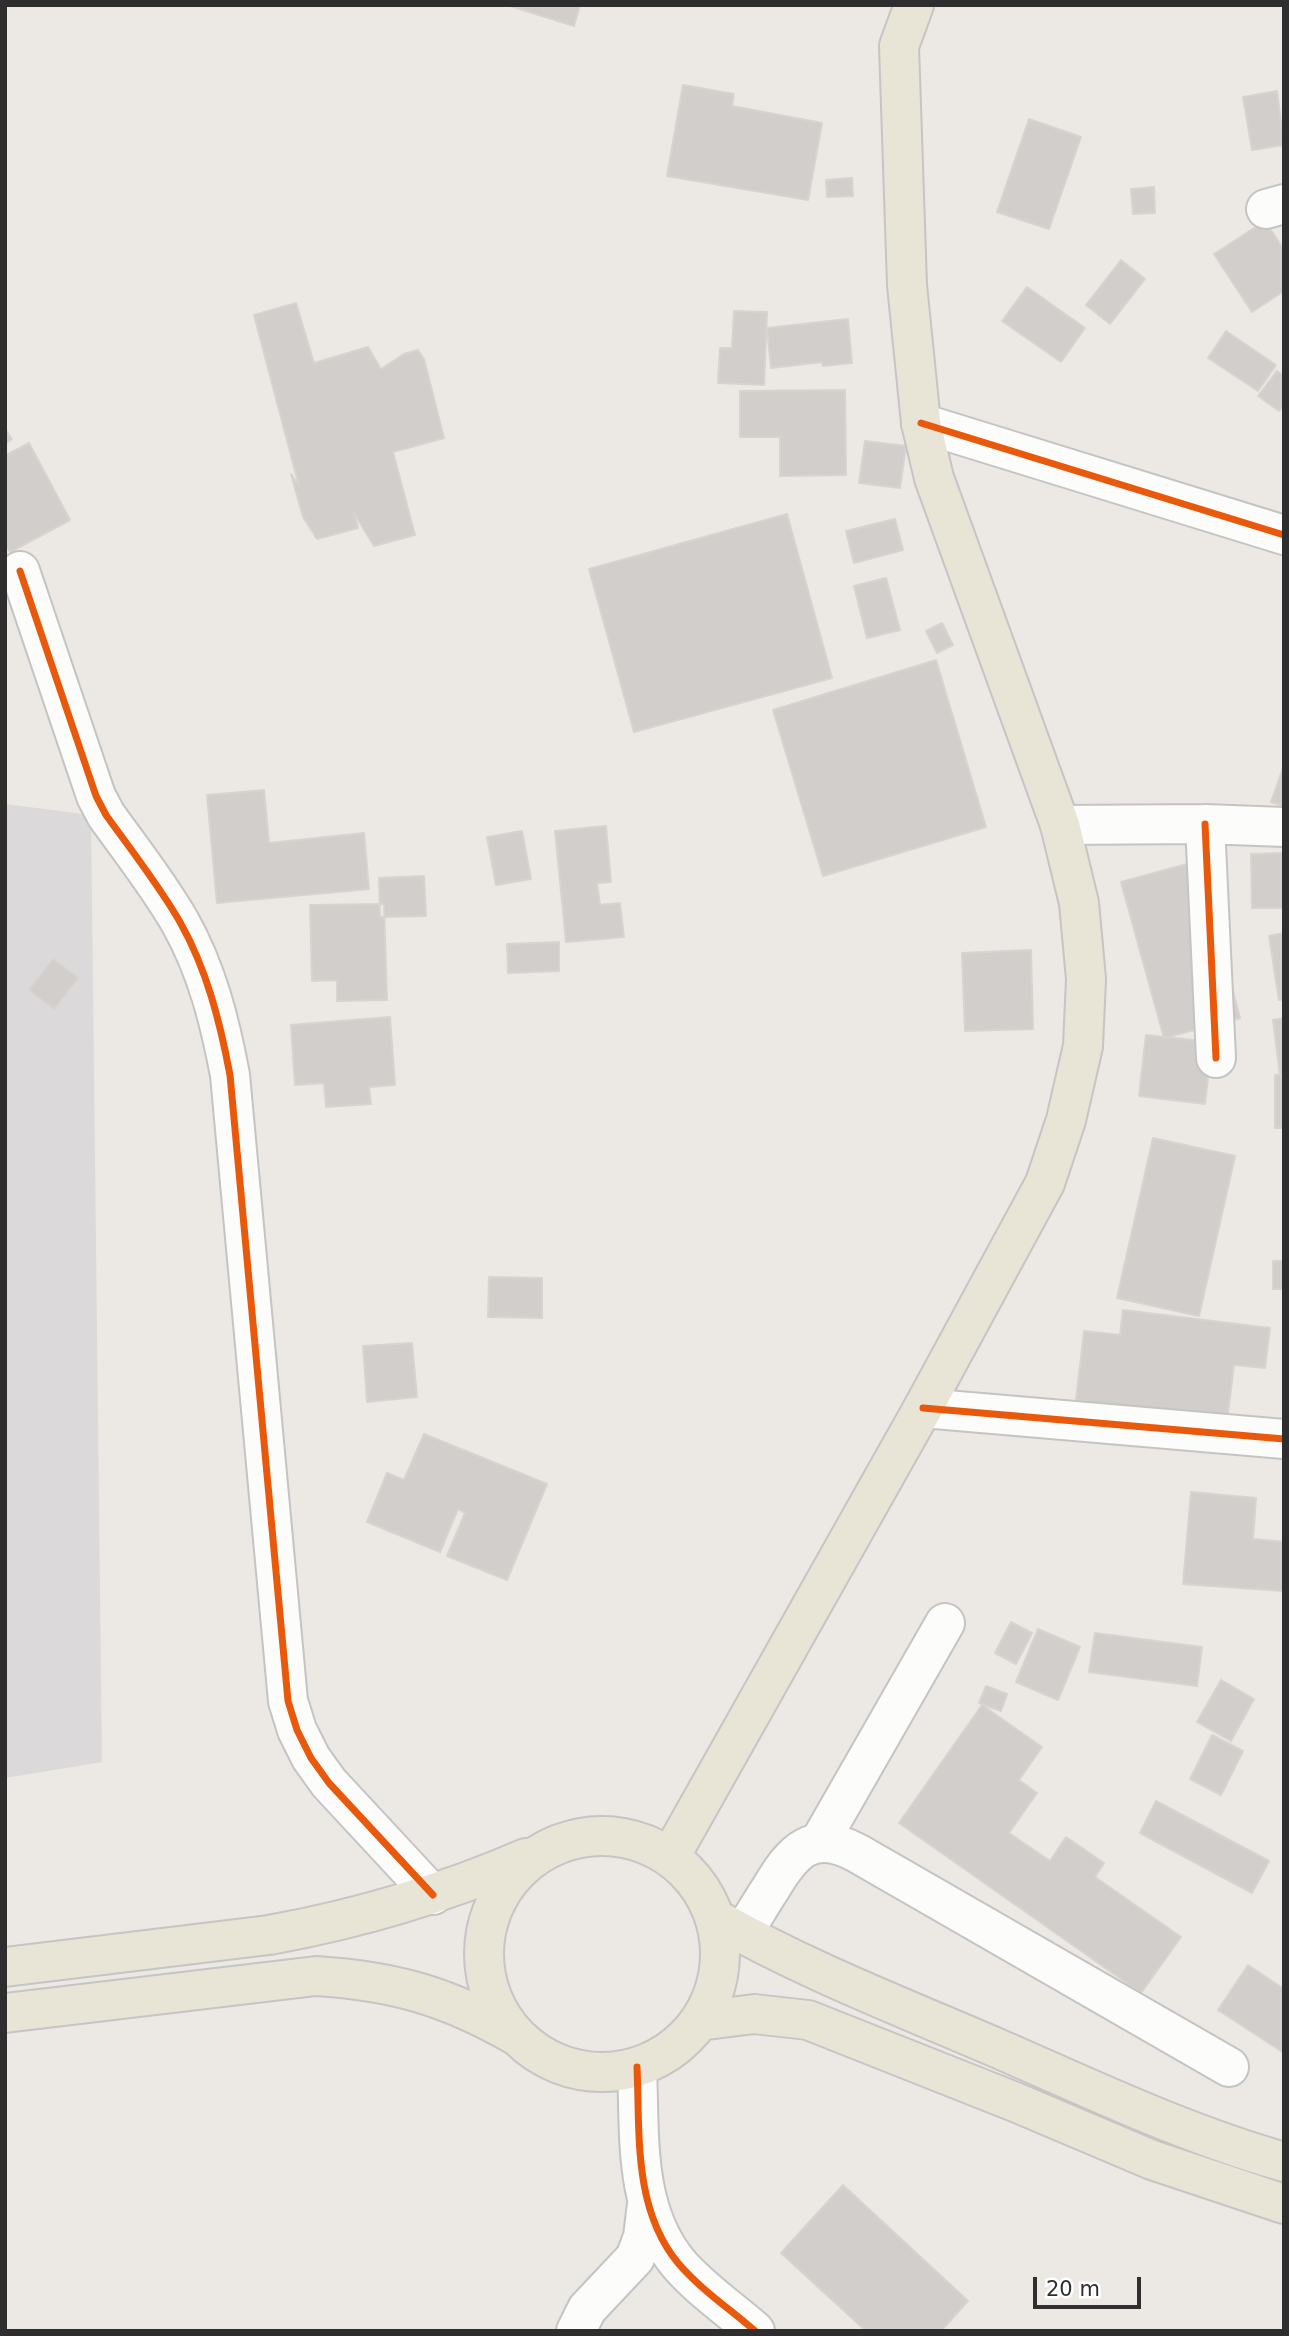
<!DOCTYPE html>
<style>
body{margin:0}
#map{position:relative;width:1289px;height:2336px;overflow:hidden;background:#ece8e4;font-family:"DejaVu Sans",sans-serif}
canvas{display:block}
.frame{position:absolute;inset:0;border:7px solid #2e2e2e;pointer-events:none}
.scale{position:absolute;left:1033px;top:2277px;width:108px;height:32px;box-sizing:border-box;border:4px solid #2e2e2e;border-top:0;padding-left:9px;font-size:21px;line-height:24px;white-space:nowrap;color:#2e2e2e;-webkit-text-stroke:5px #fff;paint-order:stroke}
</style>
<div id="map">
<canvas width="1289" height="2336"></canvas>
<div class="frame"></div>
<div class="scale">20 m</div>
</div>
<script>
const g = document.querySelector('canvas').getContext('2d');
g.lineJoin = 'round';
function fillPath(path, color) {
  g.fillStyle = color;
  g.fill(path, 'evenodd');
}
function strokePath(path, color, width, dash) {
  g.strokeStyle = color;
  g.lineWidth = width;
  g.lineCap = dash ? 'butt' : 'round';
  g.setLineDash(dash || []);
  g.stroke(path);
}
const industrial = new Path2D(`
 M5,804l86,11 11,947 -97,16z`);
const building = new Path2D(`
 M507,5h73l-6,21z
 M683,85l51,9 -2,12 90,17 -14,77 -141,-24z
 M1277,91l7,54 -32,5 -9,-53z
 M1029,119l52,18 -32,92 -52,-17z
 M852,178l1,18 -26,1 -1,-17z
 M1154,187l1,26 -22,1 -2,-25z
 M1265,221l19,29v41l-32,21 -38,-58z
 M1121,260l24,19 -35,45 -24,-19z
 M1027,287l58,41 -24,34 -59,-41z
 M296,303l18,60 54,-16 13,22 23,-15 14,-4 6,9 20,79 -51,14 22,83 -41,11 -20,-33 4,15 -41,11 -14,-22 -12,-43 8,12 -45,-171z
 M734,311l33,1 -3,73 -46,-2 2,-35h12z
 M848,319l4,44 -29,3 -1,-4 -51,6 -4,-40z
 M1226,331l50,34 -18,26 -50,-33z
 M1277,371l7,5v28l-5,7 -21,-15z
 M845,390l1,85 -66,1v-39h-40v-46z
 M5,429l7,10 -7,5z
 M865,441l41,5 -6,42 -41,-5z
 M29,443l41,77 -60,32 -5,-8v-88z
 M787,514l45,164 -198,54 -45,-163z
 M895,519l8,31 -49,13 -8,-32z
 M886,578l14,52 -33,8 -13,-52z
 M942,623l11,22 -16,8 -11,-22z
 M936,660l50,167 -163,49 -50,-166z
 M1284,765v41l-13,-4z
 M264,790l5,53 95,-10 5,56 -152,14 -10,-108z
 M606,826l5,56 -14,1 3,22 20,-2 4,34 -58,5 -11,-111z
 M522,831l9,48 -35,6 -9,-48z
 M1284,853v55h-32l-1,-54z
 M1198,861l42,157 -76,20 -43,-156z
 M424,876l2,40 -46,1 -1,-39z
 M384,904l3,96 -50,1v-21l-25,1 -2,-76z
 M1284,933v66l-5,1 -10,-64z
 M559,942v29l-51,2 -1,-29z
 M1031,950l2,79 -68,2 -3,-78z
 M53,959l25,19 -24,31 -25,-19z
 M390,1017l5,68 -26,2 2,17 -45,3 -2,-24 -29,2 -4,-60z
 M1284,1018v57l-4,1 -7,-56z
 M1146,1035l66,7 -7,62 -66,-8z
 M1275,1075h9v53h-9z
 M1153,1138l82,18 -36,160 -82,-18z
 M1273,1261h11v28h-11z
 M489,1277l53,1v40l-54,-1z
 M1123,1310l147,18 -5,40 -31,-3 -10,79 -139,-17 3,-26 -12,-1 8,-69 36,4z
 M412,1343l5,54 -50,5 -4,-56z
 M424,1434l123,50 -40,96 -60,-24 18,-43 -7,-4 -18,43 -73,-30 20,-49 17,7z
 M1191,1492l65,6 -3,41 31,3v49l-101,-7z
 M1011,1622l21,11 -16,31 -21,-11z
 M1038,1629l42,18 -22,53 -42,-18z
 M1095,1633l107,14 -5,39 -108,-14z
 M1221,1680l33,19 -23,42 -34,-19z
 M986,1686l21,8 -6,17 -22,-8z
 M982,1705l60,42 -23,33 18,13 -28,40 41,28 16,-24 38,26 -9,14 86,60 -40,56 -242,-170z
 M1212,1735l31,16 -22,44 -31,-16z
 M1156,1801l113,60 -17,32 -112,-60z
 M1248,1965l36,24v64l-66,-43z
 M843,2185l125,116 -27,30h-75l-85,-78z`);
const minor = new Path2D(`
 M1266,209l18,-5
 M921,423l363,112
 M20,571l76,225 10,19c25,35 52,69 74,107 27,48 40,100 50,153l58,626 9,29 14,28 18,25 104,112
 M1205,824l11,234
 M1060,825l145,-1 79,3
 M923,1408l361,31
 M819,1843l126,-220
 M742,1934c10,-15 19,-31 29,-46 22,-37 41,-59 86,-35l372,214
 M637,2067c3,67 -4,141 41,196 22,26 52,46 77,68
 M576,2331l11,-22 48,-51 8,-21 4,-33`);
const major = new Path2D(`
 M484 1954a118 118 0 1 1 236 0a118 118 0 1 1-236 0Z
 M670,1857l253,-449 122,-225 21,-63 17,-74 3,-67 -7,-76 -19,-78 -126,-347 -13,-55 -14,-138 -8,-239 15,-41
 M716,1919c90,51 186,88 281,129 94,41 188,86 287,114
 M5,1967l264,-32c89,-16 174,-41 257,-77
 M5,2013l311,-37c78,5 131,20 199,59
 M699,2021l55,-7 54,6 207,82 137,58 132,44`);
const cycleway = new Path2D(`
 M921,423l363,112
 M20,571l76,225 10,19c25,35 52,69 74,107 27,48 40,100 50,153l58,626 9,29 14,28 18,25 104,112
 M1205,824l11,234
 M923,1408l361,31
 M637,2067c3,67 -4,141 41,196 22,26 52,46 77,68`);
fillPath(industrial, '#dcd9db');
fillPath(building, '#d1cecb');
strokePath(building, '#d7d4d0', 2);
strokePath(minor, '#c5c4c5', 42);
strokePath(major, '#c6c5c4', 42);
strokePath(minor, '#fcfcfb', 38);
strokePath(major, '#e8e4d6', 38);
strokePath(cycleway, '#e8590c', 7);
</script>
